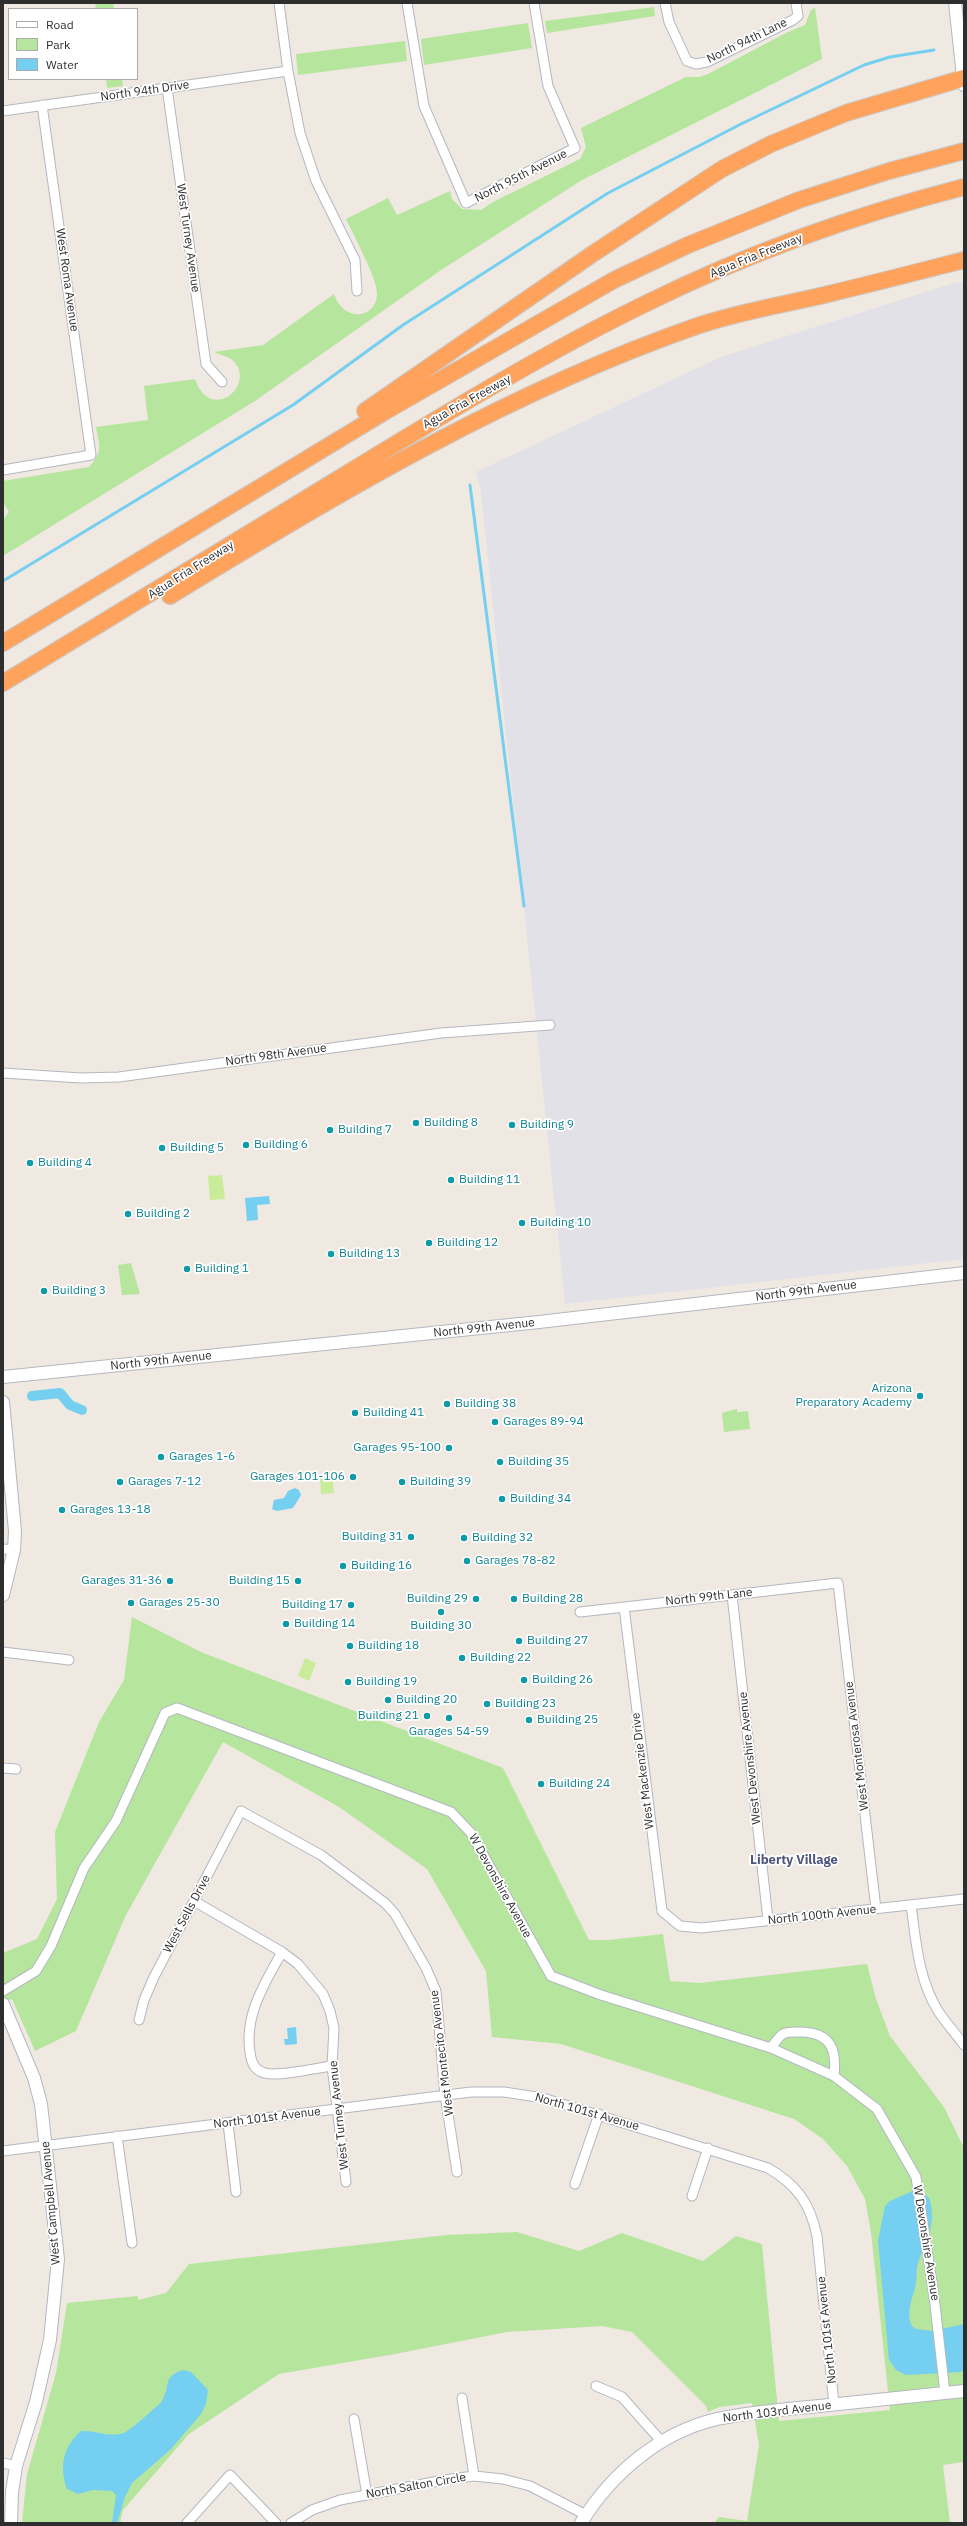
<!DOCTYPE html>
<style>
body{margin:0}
#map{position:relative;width:967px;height:2526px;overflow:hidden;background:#efe9e1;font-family:"IBM Plex Sans",sans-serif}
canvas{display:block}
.frame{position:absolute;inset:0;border:4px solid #2e2e2e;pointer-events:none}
.legend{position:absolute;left:8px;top:8px;width:130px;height:72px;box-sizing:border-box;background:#fff;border:1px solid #ababab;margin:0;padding:5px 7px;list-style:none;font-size:12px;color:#2e2e2e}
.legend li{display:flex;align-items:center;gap:8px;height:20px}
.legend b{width:20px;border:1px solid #ababab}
</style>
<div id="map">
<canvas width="967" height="2526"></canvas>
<div class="frame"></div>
<ul class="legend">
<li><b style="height:5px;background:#fff"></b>Road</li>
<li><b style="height:11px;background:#b6e59e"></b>Park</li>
<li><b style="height:11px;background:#75cff0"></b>Water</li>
</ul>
</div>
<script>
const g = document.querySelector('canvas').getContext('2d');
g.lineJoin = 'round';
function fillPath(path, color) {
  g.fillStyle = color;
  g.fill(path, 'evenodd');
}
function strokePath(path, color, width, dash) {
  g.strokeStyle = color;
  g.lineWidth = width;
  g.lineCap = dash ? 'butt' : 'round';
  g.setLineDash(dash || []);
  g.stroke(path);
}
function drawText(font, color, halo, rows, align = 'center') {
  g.font = font + ' "IBM Plex Sans",sans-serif';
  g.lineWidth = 3.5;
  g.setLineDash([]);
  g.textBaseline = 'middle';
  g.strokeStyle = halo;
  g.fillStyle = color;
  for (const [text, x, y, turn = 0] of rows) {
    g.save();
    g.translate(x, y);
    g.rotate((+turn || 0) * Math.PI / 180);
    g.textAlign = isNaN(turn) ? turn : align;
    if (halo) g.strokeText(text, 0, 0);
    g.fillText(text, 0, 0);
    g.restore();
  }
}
const industrial = new Path2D(`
 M964,282v977l-399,45 -84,-812 -5,-20 245,-115 233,-74z`);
const green = new Path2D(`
 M95,3h18l1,6h-18z
 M654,7l1,9 -108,17 -2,-12z
 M815,8l7,51 -240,121 -141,90 -186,131 -252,155v-36l6,-8 -6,-10v-21l86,-14c15,-16 10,-21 7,-40l52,-7 -4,-34 51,-7c16,47 65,3 36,-20 -6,-4 -12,-4 -17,-7l49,-7 71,-51c9,28 42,26 43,0 1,-14 -24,-60 -31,-75l42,-21 9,17 53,-24 2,8 10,10 19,1 12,-8 87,-43 6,-12 -5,-19 105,-51h13l9,-3 80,-42 17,-7 6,-15z
 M528,23l4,25 -108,17 -3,-26z
 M405,41l2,20 -109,14 -2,-21z
 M106,79h16l1,7 -16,2z
 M131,1263l9,31 -18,1 -4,-30z
 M737,1409v3l11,-1 2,18 -26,3 -2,-19z
 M132,1617l69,35 302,116 86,172h20l54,-6 7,47 30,2 167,-19 9,35 14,37 54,71 20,41v314l-21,3 7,58h-236l5,-6 28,4 12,-76 -7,-42 -33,4 -11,5 -2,-6 -74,-74 -30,-6 -95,6 -112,22 -116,20 -90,60 -66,76 -3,13h-98l5,-49 29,-101 11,-70 71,-7v4l28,-7 23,-29 258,-29 70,-3 62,19 43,-18 81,28 33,-25 26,8 17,177 111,-11 -19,-178 -6,-33 -18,-33 -24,-27 -29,-20 -233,-75 -69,-7 -6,-66 -59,-102 -88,-62 -116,-65 -97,173 -50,116 -41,20 -23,-52 -9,4v-50l34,-14 20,-40 -2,-67 44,-110 25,-42z`);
const pitch = new Path2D(`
 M222,1175l3,24 -15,1 -2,-24z
 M332,1474l2,19 -13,1 -1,-19z
 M305,1658l11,5 -7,18 -11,-5z`);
const water = new Path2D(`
 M269,1196l1,8 -13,1 1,15 -11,1 -2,-23z
 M295,1488l4,2 2,5 -8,13 -16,3 -5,-2 2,-9 10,-2 4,-7z
 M296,2027l1,17 -12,1 -1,-6h4l-1,-11z
 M915,2190l6,1 8,7c8,23 -2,42 -10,62 -3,7 -2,15 -3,22 -2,14 -11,29 -4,44l4,3 16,2 32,-7v45l-3,3 -55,3 -10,-5 -7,-10 -11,-119 7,-35 5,-5z
 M183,2370l8,2 17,18 -2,14 -5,10 -30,35 -39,34 -7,14 -8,26h-5l4,-28 -4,-4 -19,-1 -15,4 -11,-5c-8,-22 -4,-42 14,-58 15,-1 28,7 43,2 5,-2 34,-27 38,-32 9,-16 0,-24 21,-31z`);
const stream = new Path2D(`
 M470,485l54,421
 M3,581l290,-176 110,-80 205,-132 133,-69 123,-59 26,-8 44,-7`);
const canal = new Path2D(`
 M32,1396l28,-3 10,12 12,5`);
const street = new Path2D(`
 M279,3l9,68 12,62 16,48 39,79 2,31
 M407,3l17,103 42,97 109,-55 -27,-62 -14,-83
 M665,3l4,19 18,39 9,3 11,-2 86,-42 5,-4 -2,-13
 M167,88l39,276 16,18
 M3,111l285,-40
 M3,470l88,-15 -49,-350
 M3,1073l78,5 38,-1 322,-44 109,-8
 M3,1549l11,1
 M732,1595l36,325
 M624,1607l38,304 18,15 21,2 263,-29
 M580,1612l258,-29 38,326
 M3,1652l66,8
 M3,1768l13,1
 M194,1901l88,51 16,12 25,30 7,17 4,17 -2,38 14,116
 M911,1905c5,36 7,73 27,106 8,12 18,23 26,34
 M282,1952c-17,31 -38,63 -32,100 1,10 5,19 15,21 12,4 52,-5 67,-7
 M3,1991l33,-20 15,-25 33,-78 32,-47 49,-108 12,-5 274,104 20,21 80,143 50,19 170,53 63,28 43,33 39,68 18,119 11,97
 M139,2020l5,-20 10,-23 87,-166 80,44 64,48 10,11 31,54 10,23 9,104 12,77
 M771,2048c3,-4 8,-12 12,-14 5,-3 13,-2 19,-2 29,1 35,18 32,44
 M228,2123l8,69
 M117,2136l15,107
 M3,2151l468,-59h33l39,6 225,70c29,17 42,35 49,68l17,168
 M575,2184l24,-70
 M692,2196l16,-48
 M596,2386l26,11 40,45
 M462,2398l12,78
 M354,2419l13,76
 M3,2463l13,3
 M187,2523l43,-48 46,48
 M291,2523l21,-13 28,-10 104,-20 30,-4 29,3 27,7 56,29`);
const secondary = new Path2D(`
 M955,3l9,82
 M3,1377l536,-55 425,-49
 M3,1402l12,129 -1,19 -11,45
 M3,2004l31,74 7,26 17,155 -8,81 -14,62 -20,64 -4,26 -1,31
 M581,2523c30,-49 79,-91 136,-104 33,-7 68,-10 102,-13 48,-5 97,-10 145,-15`);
const highway = new Path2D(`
 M365,411l229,-158 128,-84 49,-25 75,-31 118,-35
 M170,596c168,-103 340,-205 527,-270 41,-14 85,-21 127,-31 47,-11 93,-23 140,-35
 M3,643l383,-232 228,-131 74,-35 111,-45 90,-29 75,-20
 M3,683c114,-69 227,-138 340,-207 100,-61 199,-122 304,-173 101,-50 208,-88 317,-116`);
const markers = [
 [416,1123,4,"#0f9aa8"],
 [512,1125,4,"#0f9aa8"],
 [330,1130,4,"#0f9aa8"],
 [246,1145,4,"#0f9aa8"],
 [162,1148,4,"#0f9aa8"],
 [30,1163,4,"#0f9aa8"],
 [451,1180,4,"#0f9aa8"],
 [128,1214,4,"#0f9aa8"],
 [522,1223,4,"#0f9aa8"],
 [429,1243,4,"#0f9aa8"],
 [331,1254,4,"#0f9aa8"],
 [187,1269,4,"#0f9aa8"],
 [44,1291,4,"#0f9aa8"],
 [920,1396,4,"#0f9aa8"],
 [447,1404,4,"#0f9aa8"],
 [355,1413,4,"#0f9aa8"],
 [495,1422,4,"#0f9aa8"],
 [449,1448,4,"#0f9aa8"],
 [161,1457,4,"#0f9aa8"],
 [500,1462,4,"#0f9aa8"],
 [353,1477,4,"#0f9aa8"],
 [120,1482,4,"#0f9aa8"],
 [402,1482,4,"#0f9aa8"],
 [502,1499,4,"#0f9aa8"],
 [62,1510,4,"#0f9aa8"],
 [411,1537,4,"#0f9aa8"],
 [464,1538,4,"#0f9aa8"],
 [467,1561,4,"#0f9aa8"],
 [343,1566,4,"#0f9aa8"],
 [170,1581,4,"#0f9aa8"],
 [298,1581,4,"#0f9aa8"],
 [476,1599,4,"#0f9aa8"],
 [514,1599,4,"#0f9aa8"],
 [131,1603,4,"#0f9aa8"],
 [351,1605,4,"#0f9aa8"],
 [441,1612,4,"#0f9aa8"],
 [286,1624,4,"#0f9aa8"],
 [519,1641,4,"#0f9aa8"],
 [350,1646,4,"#0f9aa8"],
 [462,1658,4,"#0f9aa8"],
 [524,1680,4,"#0f9aa8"],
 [348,1682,4,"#0f9aa8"],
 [388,1700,4,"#0f9aa8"],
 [487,1704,4,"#0f9aa8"],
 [427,1716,4,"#0f9aa8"],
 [449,1718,4,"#0f9aa8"],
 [529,1720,4,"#0f9aa8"],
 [541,1784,4,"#0f9aa8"]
];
const streetNames = [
 ["North 94th Lane",747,41,-26],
 ["North 94th Drive",145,91,-8],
 ["North 95th Avenue",521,176,-27],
 ["West Turney Avenue",188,238,82],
 ["Agua Fria Freeway",756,256,-22],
 ["West Roma Avenue",67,280,82],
 ["Agua Fria Freeway",467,402,-29],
 ["Agua Fria Freeway",191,570,-32],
 ["North 98th Avenue",276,1055,-8],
 ["North 99th Avenue",806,1291,-7],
 ["North 99th Avenue",484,1328,-6],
 ["North 99th Avenue",161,1361,-6],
 ["North 99th Lane",709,1597,-6],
 ["West Monterosa Avenue",857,1746,-97],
 ["West Devonshire Avenue",750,1758,-96],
 ["West Mackenzie Drive",643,1771,-97],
 ["W Devonshire Avenue",500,1886,61],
 ["West Sells Drive",187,1914,-62],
 ["North 100th Avenue",822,1915,-6],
 ["West Montecito Avenue",442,2053,-97],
 ["North 101st Avenue",587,2112,16],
 ["West Turney Avenue",339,2115,-96],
 ["North 101st Avenue",267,2118,-7],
 ["West Campbell Avenue",51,2203,-95],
 ["W Devonshire Avenue",926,2243,81],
 ["North 101st Avenue",827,2330,-96],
 ["North 103rd Avenue",777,2412,-7],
 ["North Salton Circle",416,2486,-10]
];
const cultureNames = [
 ["Building 8",424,1123],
 ["Building 9",520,1125],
 ["Building 7",338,1130],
 ["Building 6",254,1145],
 ["Building 5",170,1148],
 ["Building 4",38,1163],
 ["Building 11",459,1180],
 ["Building 2",136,1214],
 ["Building 10",530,1223],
 ["Building 12",437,1243],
 ["Building 13",339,1254],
 ["Building 1",195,1269],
 ["Building 3",52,1291],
 ["Arizona",912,1389,"right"],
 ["Preparatory Academy",912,1403,"right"],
 ["Building 38",455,1404],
 ["Building 41",363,1413],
 ["Garages 89-94",503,1422],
 ["Garages 95-100",441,1448,"right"],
 ["Garages 1-6",169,1457],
 ["Building 35",508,1462],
 ["Garages 101-106",345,1477,"right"],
 ["Garages 7-12",128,1482],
 ["Building 39",410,1482],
 ["Building 34",510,1499],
 ["Garages 13-18",70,1510],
 ["Building 31",403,1537,"right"],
 ["Building 32",472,1538],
 ["Garages 78-82",475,1561],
 ["Building 16",351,1566],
 ["Garages 31-36",162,1581,"right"],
 ["Building 15",290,1581,"right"],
 ["Building 29",468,1599,"right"],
 ["Building 28",522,1599],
 ["Garages 25-30",139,1603],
 ["Building 17",343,1605,"right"],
 ["Building 14",294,1624],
 ["Building 30",441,1626,"center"],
 ["Building 27",527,1641],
 ["Building 18",358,1646],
 ["Building 22",470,1658],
 ["Building 26",532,1680],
 ["Building 19",356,1682],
 ["Building 20",396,1700],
 ["Building 23",495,1704],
 ["Building 21",419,1716,"right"],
 ["Building 25",537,1720],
 ["Garages 54-59",449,1732,"center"],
 ["Building 24",549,1784]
];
const neighbourhoodNames = [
 ["Liberty Village",794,1860]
];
fillPath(industrial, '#e3e1e8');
fillPath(green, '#b6e59e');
fillPath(pitch, '#c9ec9a');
fillPath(water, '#75cff0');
strokePath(stream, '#75cff0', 3);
strokePath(canal, '#75cff0', 10);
strokePath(street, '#b4b7c1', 11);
strokePath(secondary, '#b4b7c1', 14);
strokePath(highway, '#c9c9c9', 18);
strokePath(street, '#fff', 9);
strokePath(secondary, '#fff', 12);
strokePath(highway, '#ffa35c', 16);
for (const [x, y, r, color] of markers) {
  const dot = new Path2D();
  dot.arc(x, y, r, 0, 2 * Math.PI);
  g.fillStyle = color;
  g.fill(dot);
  strokePath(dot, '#fff', 1.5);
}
drawText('12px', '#2e2e2e', '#fff', streetNames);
drawText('12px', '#0d838f', '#fff', cultureNames, 'left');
drawText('bold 13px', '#4d5680', '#fff', neighbourhoodNames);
</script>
